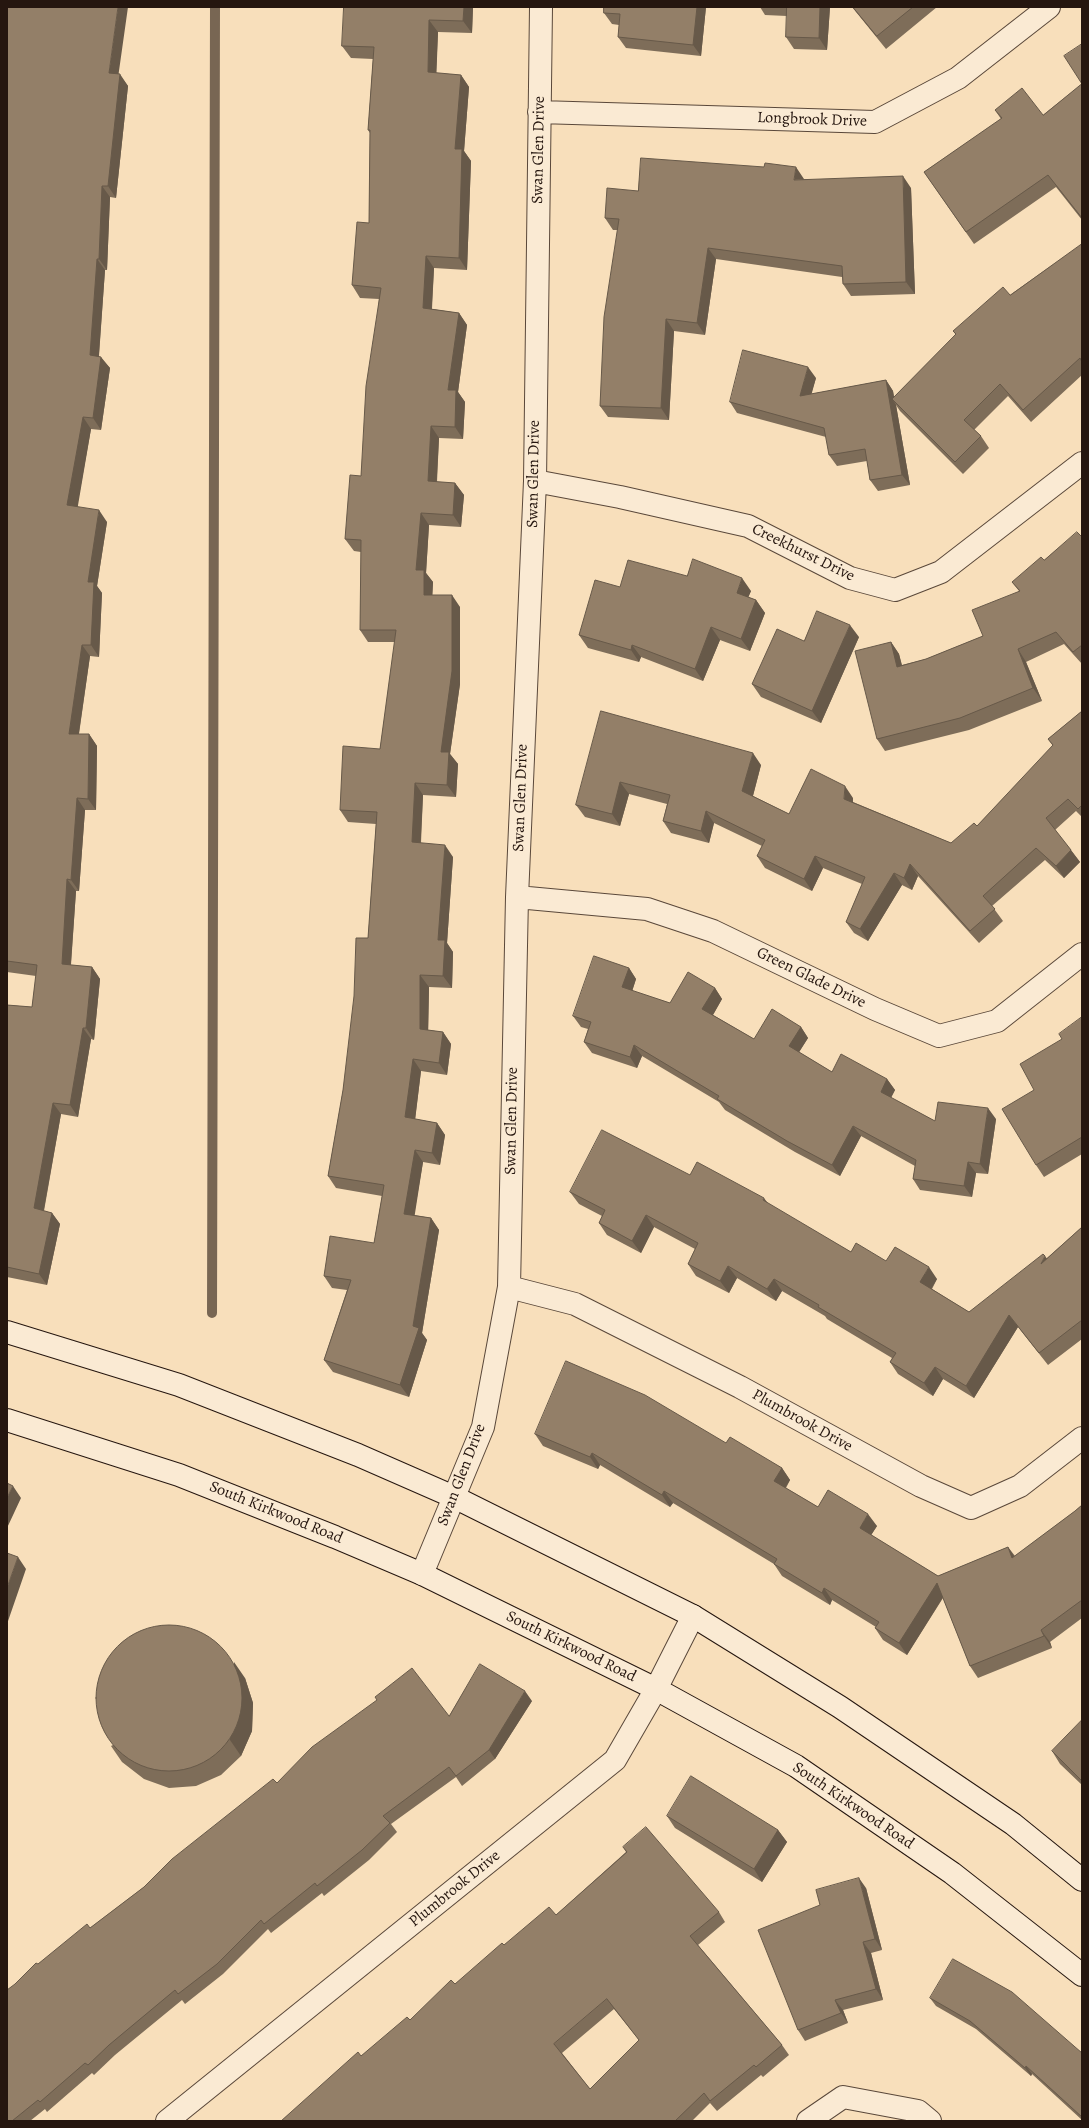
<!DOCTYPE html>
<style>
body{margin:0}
#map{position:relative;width:1089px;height:2128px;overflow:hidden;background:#f8dfbb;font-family:Alegreya,serif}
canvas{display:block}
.frame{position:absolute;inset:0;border:8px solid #25160f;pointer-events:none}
</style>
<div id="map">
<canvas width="1089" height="2128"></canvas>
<div class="frame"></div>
</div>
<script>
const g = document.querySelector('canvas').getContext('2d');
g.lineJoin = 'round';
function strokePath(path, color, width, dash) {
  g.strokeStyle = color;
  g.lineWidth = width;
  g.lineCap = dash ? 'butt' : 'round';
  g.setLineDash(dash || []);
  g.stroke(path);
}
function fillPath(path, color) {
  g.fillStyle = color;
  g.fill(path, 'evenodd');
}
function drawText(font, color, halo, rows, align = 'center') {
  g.font = font + ' Alegreya,serif';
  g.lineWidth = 3;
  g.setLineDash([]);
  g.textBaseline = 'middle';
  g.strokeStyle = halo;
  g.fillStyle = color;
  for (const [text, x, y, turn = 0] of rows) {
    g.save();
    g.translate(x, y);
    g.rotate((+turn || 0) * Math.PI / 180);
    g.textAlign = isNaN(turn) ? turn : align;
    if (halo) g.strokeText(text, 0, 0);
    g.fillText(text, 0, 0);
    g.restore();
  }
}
const stream = new Path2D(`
 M212,1313l3,-1306`);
const minor = new Path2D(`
 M539,112l336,10 83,-44 91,-71
 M535,481l85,16 128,29 102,52 45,12 46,-18 141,-109
 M517,897l130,12 66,22 162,78 64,27 58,-15 85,-67
 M509,1287l66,17 165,83 181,99 50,22 49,-22 62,-48
 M422,1574l61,-147 26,-140 8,-390 18,-416 6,-474
 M167,2121l448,-361 41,-71 37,-73
 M808,2121l35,-24 75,14 12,10`);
const secondary = new Path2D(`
 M7,1332l172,53 179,70 96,42 239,119 147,91 173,117 69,56
 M7,1420l172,55 156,62 87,37 234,115 140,77 156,107 130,102`);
const wall = new Path2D(`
 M344,7h129l-1,26 -34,-1 -2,41 25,2 8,12 -5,64 7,10 -4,109 -33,-2 -2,41 27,4 8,12 -9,67 7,10 -2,37 -24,-1 -2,44 18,1 9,12 -3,32 -32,-2 -3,48 7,9 -1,13 28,12v77l-10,70 8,10 -2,33 -33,-2 -2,48 32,14 -6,86 6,9 -1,36 -23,-1 -1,43 15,2 8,12 -4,31 -26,-4 -6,48 22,4 8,12 -5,30 -17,-3 -9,53 17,3 8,12 -17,103 5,7 -18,57 -76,-25 -9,-12 23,-70 -15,-2 -8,-12 50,-33 8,-47 -46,-8 -8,-12 15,-86 25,-152 8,-114 -28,-2 -8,-12 40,-61 15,-107h-27l-8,-12 1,-78 -7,-1 -9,-12 16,-63 18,-177 -19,-1 -8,-13 17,-62 1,-90 -2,-3 5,-71 -22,-1 -9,-12z
 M706,7l-5,49 -75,-8 -8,-11 1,-12 -7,-1 -8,-11z
 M760,7h70l-3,43 -33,-1 -8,-12 1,-21 -22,-1z
 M852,7h85l-51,42z
 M7,11l112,63 9,12 -12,112 -6,-1 -3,73h-2l-6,86 11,12 -9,62 -10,-1 -14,78 30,15 -10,64 5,7 -3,64 -9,-1 -11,78h10l8,12 -1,64h-11l-6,81h-3l-5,74 21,2 8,12 -6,61 -3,-1 -13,78 -17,-3 -17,97 8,2 8,11 -13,61 -40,-8v-272l25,2 4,-31 -29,-4z
 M1082,84v136l-26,-33 -82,57 -50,-72 77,-53 -6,-9 48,5z
 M804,179l107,9 4,106 -64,2 -8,-12 -1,-7 -126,-18 -11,76 -31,-4 -5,89 -61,-3 -8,-11 18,-176h-5l-8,-12 33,-27z
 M1082,244v131l-51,47 -23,-26 -34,34 7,6 8,12 -26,26 -63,-63 -4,-6 14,80 -32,6 -8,-11 -3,-19 -30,5 -8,-11 -3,-18 -89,-24 -7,-11 86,-24 -5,16 75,-14 7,11 1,6 62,-62 -3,-4 57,-36z
 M1082,537v127l-18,-20 -38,18 16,39 -73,29 -84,21 -8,-12 14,-97 8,12 3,11 24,-6 57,-23 36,-45 -7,-9 32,-22z
 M687,576l64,15 -3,6 8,3 9,13 -15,38 -30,-11 -17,41 -62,-24 -2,5 -51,-14 -9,-13 41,-48z
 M859,637l-38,86 -60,-26 -9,-13 52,-43z
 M601,711l160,54 -8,31 36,18 64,-16v4l98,41 26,-17 76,-80 -5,-7 34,-28v106l-6,-6 -21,19 25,32 -16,16 -19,-18 -53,46 11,15 -24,22 -61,-67 -6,14 -10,-5 -34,56 -14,-8 -8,-11 16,-38 -39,-16 -11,23 -47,-23 -8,-12 5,-10 -48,-23 -5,20 -38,-10 -8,-12 4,-17 -38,-10 -9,32 -35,-9 -9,-12z
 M629,968l7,11 -4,12 38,12 45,-15 7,11 -9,16 41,24 47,-12 7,11 -9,14 33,20 55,7 8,11 -4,8 44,23 61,-2 -8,55 -12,-1 -4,24 -52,-7 -7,-11 2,-13 -54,-30 -21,40 -45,-24 -70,-42 -6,-8 -77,-46 -5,12 -45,-15 -8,-11 4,-13 -7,-2 -8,-11z
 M1082,1017v137l-38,23 -8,-12 -2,-75 28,-51z
 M690,1175l78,29 83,48 35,9 51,18 -5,10 37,23 78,-54 35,-31v112l-34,26 -30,-38 -44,71 -31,-19 -10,17 -35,-22 -8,-12 2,-4 -65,-39 -2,-3 -43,-25 -6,10 -39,-23 -8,15 -33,-17 -8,-12 7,-15 -41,-22 -13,26 -34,-18 -8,-12 3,-7 -23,-12 -9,-12z
 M535,1434l191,9 56,25 8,12 -4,8 32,19 59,19 -6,9 67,41 70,-29 7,9 60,-45 7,-6v113l-32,24 2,6 -74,30 -8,-12 -27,-68 -36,57 -24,-15 -8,-12 1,-1 -44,-27 -2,5 -48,-29 -8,-12 -101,-61 -3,4 -70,-42 -2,4 -55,-23z
 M245,1678l8,25 -1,28 -11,25 -20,19 -25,11 -27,2 -25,-9 -22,-17 -11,-16z
 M532,1701l-37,58 -33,27 -6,-9 -65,47 6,8 -28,28 -45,36 -2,-3 -51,40 -3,-4 -45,45 -38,30 -3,-4 -67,55 -21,20 -2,-2 -45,39 -2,-3 -15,12h-23l31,-157 52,-36 54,-41 133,-104 172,-67z
 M1082,1720v65l-22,-21 -8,-13z
 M667,1816l111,14 9,12 -25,40 -87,-54z
 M623,1847l96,65 6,10 -27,23 84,100 7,10 -26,22 -2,-2 -44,36 -7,-8 -18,18h-411l80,-65 49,-36 94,-75 52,-30 70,-63zM614,2009l25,31 -49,49 -28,-36z
 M866,1888l16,62 -11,3 12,47 -40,10 5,13 -43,18 -7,-11z
 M930,1998l152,55v67l-50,-46 -1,2 -55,-47 -40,-23z`);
const shadedWall = new Path2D(`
 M118,7h10l-11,78 -8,-12z
 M464,7h9l-1,26 -9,-12z
 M697,7h9l-5,49 -8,-11z
 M820,7h10l-3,43 -8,-12z
 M429,20l9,12 -2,53 -8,-13z
 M120,74l8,12 -12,112 -8,-12z
 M461,75l8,12 -5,64 7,10 -4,109 -8,-12 -4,-109z
 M796,167l8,12 -10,1z
 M903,176l8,12 4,106 -9,-12z
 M102,186l8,11 -3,73 -8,-11z
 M708,248l8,11 -11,76 -8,-12z
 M426,256l8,12 -3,52 -8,-12z
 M97,259l8,11 -7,97 -8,-12z
 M459,313l8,12 -9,67 7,10 -2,37 -8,-12 -7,-37z
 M666,319l8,12 -5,89 -8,-12z
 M101,357l9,11 -9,62 -8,-12z
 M808,367l8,11 -8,29 -8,-11z
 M886,380l7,11 2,12 -3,-4 4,6 14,80 -8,-10z
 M83,417l8,12 -15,88 -9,-12z
 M431,426l8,12 -3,55 -8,-12z
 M455,483l9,12 -3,32 -8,-12z
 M99,510l8,12 -10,64 5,7 -3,64 -8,-12 -3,-63z
 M421,513l8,12 -3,48 7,9 -1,25 -8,-12 -8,-25z
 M742,578l9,13 -6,14 -8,-12z
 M452,595l8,12v77l-10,70 8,10 -2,33 -9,-12 -6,-33z
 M756,600l9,13 -15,38 -9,-12z
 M850,625l9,12 -38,86 -9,-12z
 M711,627l9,13 -17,41 -8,-12z
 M891,642l8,12 6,25 -8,-12z
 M82,645l8,11 -13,90 -8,-12z
 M632,645l9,12 -2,5 -8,-12z
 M1018,649l8,13 16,39 -9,-13z
 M89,734l8,12 -1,64 -8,-11z
 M753,753l8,12 -10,38 -9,-12z
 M620,782l9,12 -9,32 -8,-12z
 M415,783l8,12 -3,59 -8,-12z
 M845,786l8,12 -1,13 -8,-12z
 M77,798l8,12 -6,81 -8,-11z
 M706,811l8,12 -5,20 -8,-12z
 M445,845l8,12 -6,86 6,9 -1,36 -9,-12 -5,-36z
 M1071,850l9,12 -16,16 -8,-12z
 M815,856l8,12 -11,23 -8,-12z
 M910,864l8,12 -6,14 -8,-12z
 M894,873l8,12 -34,56 -8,-12z
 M67,879l9,12 -6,85 -8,-12z
 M92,967l8,12 -6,61 -8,-12z
 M629,968l7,11 -6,19 -8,-11z
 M420,975l9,12 -1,54 -8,-12z
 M715,988l7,11 -12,21 -8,-11z
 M801,1027l7,11 -12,19 -7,-11z
 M83,1028l8,11 -13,78 -8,-12z
 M443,1032l8,12 -4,31 -8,-12z
 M634,1045l8,11 -5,12 -7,-11z
 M413,1059l8,12 -7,58 -9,-12z
 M887,1079l8,11 -7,13 -7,-11z
 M53,1103l8,11 -19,106 -8,-12z
 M988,1108l8,11 -8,55 -8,-10z
 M437,1123l8,12 -5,30 -8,-12z
 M853,1126l8,10 -21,40 -8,-11z
 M415,1150l8,12 -10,64 -9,-12z
 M968,1162l8,11 -4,24 -8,-11z
 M764,1198l9,12 -10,-10z
 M52,1213l8,11 -13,61 -8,-11z
 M646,1215l8,12 -13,26 -9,-12z
 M431,1218l8,12 -17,103 5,7 -18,57 -9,-12 13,-59z
 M1045,1256l9,12 -13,-4z
 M728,1266l9,12 -8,15 -9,-12z
 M929,1267l8,12 -9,15 -8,-12z
 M774,1279l8,12 -6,10 -9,-12z
 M1009,1315l9,12 -44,71 -8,-12z
 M935,1367l8,12 -10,17 -9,-13z
 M592,1453l8,12 -2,4 -8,-12z
 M782,1468l8,12 -8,13 -8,-12z
 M13,1486l8,12 -14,30v-30z
 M664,1491l9,12 -3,4 -8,-12z
 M868,1514l9,12 -9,14 -8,-12z
 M1008,1547l8,12 -4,-1z
 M18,1557l8,12 -19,55v-36z
 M937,1583l8,11 -38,61 -8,-12z
 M824,1588l8,12 -2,5 -8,-12z
 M1041,1630l9,12 2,6 -8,-12z
 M234,1662l11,16 8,25 -1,28 -11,25 -11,-16z
 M525,1691l7,10 -37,58 -6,-9z
 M778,1830l9,12 -25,40 -8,-13z
 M859,1878l7,10 16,62 -7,-11z
 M863,1942l8,11 12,47 -7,-11z
 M835,2000l8,10 5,13 -7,-10z
 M1026,2066l6,8 -1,2 -6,-8z`);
const building = new Path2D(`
 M7,7h111l-9,66 11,1 -12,112h-6l-3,73h-2l-7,96 11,2 -8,61 -10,-1 -16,88 32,5 -11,72h6l-3,63h-9l-13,89h20l-1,65 -11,-1 -6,82 -4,-1 -5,85 30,3 -6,61h-3l-13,77 -17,-2 -19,105 18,5 -13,61 -32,-7v-262l25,2 5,-42 -30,-4z
 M344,7h120l-1,14 -34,-1 -1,52 33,3 -6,74h7l-3,109 -33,-2 -3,52 36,5 -11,77h8l-1,37 -24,-1 -3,55 27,2 -2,32 -32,-2 -5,57h8v25h28v76l-11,81h8l-2,33 -32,-2 -3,59 33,3 -7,95h7l-2,36 -23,-1v54l23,3 -4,31 -26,-4 -8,58 32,6 -5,30 -17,-3 -11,64 27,4 -18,108 6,2 -19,57 -76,-25 27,-80 -27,-4 6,-40 44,7 10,-58 -56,-9 15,-86 11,-94 2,-58h12l9,-126 -37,-2 3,-64 37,3 16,-119h-36l1,-90 -16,-1 5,-64 11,1 5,-90 15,-98 -29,-3 5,-63 12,1 1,-93h-2l6,-83 -32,-1z
 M604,7h93l-4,38 -75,-8 2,-23 -16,-1z
 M787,7h33l-1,31 -33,-1z
 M853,7h60l-36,29z
 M1082,44v40l-18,-28z
 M1082,84v134l-34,-43 -82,57 -42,-60 78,-54 -7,-8 27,-22 21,27z
 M641,158l123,9 1,-4 31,4 -2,13 109,-4 3,106 -63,2 -1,-18 -134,-18 -11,75 -31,-4 -5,89 -61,-2 4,-89 15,-98 -14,-1 2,-30 31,3z
 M1082,244v118l-2,-4 -57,52 -23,-26 -36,36 17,16 -26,26 -63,-63 64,-65 -3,-3 50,-44 7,8z
 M743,350l65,17 -8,29 86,-16 16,95 -32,5 -5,-31 -36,6 -5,-27 -94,-26z
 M1077,532l5,5v108l-9,7 -17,-20 -38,17 15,39 -73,30 -83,21 -22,-88 36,-9 6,25 29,-8 57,-23 -11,-26 48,-19 -8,-9 29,-25 3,3z
 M693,559l49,19 -5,15 19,7 -15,39 -30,-12 -16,42 -63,-24 -1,5 -52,-15 16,-55 25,7 8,-27 59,16z
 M817,611l33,14 -38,86 -60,-27 25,-55 27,12z
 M601,711l152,42 -11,38 47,23 22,-45 34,17 -1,13 107,44 23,-20 3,3 76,-81 -5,-6 34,-28v94l-4,4 -10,-10 -22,19 25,32 -15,16 -20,-18 -53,48 12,13 -25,22 -60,-67 -6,14 -10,-5 -34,56 -14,-7 19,-45 -50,-21 -11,23 -47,-23 8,-16 -59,-29 -5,20 -38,-10 7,-26 -50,-13 -8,32 -36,-9z
 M594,956l35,12 -7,19 48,16 18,-31 27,16 -13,21 52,30 18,-30 29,18 -12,19 43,26 9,-18 46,25 -6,13 54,29 3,-19 50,6 -8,56 -12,-2 -4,24 -51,-7 3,-19 -63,-34 -21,39 -45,-24 -70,-42 2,-3 -85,-51 -4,12 -46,-15 7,-20 -18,-6z
 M1082,1017v120l-46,28 -34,-56 32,-19 -14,-26 42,-25 -3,-5z
 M602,1130l88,45 7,-13 67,36 -1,2 88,52 5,-9 30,18 9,-14 34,20 -9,15 49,30 74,-58 2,2 -4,8 41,-37v93l-43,33 -30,-38 -43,71 -31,-19 -11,16 -34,-21 6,-9 -78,-46 1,-2 -45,-26 -7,10 -39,-23 -8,15 -32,-17 10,-21 -52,-28 -14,26 -33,-18 6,-13 -35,-18z
 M566,1361l79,34 81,48 4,-6 52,31 -8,13 44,26 10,-17 40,24 -8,14 78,48 70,-29 4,11 63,-47 7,-6v95l-41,30 3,6 -74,30 -33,-83 -38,60 -24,-15 4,-6 -55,-34 -2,5 -48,-29 3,-5 -113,-68 -2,4 -70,-42 -2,4 -55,-23z
 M7,1483l6,3 -6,12z
 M7,1553l11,4 -11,31z
 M96 1698a73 73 0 1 1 146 0a73 73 0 1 1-146 0Z
 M480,1664l45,27 -36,59 -33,26 -7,-9 -66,49 7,7 -28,27 -45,36 -2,-3 -51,41 -3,-4 -44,44 -39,30 -3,-4 -66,55 -21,20 -3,-2 -45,39 -2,-2 -26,21h-5v-131l8,-6 21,-21 2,1 49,-40 3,4 54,-41 28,-28 101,-80 4,4 35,-36 65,-47 -2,-3 37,-29 37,48z
 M1082,1720v61l-30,-30z
 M691,1776l87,54 -24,39 -87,-53z
 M646,1827l73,85 -29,24 92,109 -26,22 -2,-2 -44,36 -6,-8 -29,28h-394l77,-69 3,4 46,-39 3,3 41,-40 4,4 47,-41 2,2 45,-38 7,8 71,-63 -4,-5zM607,1999l32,41 -49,49 -36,-45z
 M859,1878l16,61 -12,3 13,47 -41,11 6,13 -43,17 -40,-100 62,-25 -4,-15z
 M953,1959l59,33 70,61v64l-56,-51 -1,2 -55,-47 -40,-23z`);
const streetNames = [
 ["Longbrook Drive",812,120,2],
 ["Swan Glen Drive",539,150,-89],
 ["Swan Glen Drive",534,474,-89],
 ["Creekhurst Drive",803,553,26],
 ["Swan Glen Drive",521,798,-88],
 ["Green Glade Drive",811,978,26],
 ["Swan Glen Drive",512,1121,-89],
 ["Plumbrook Drive",802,1421,29],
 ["Swan Glen Drive",462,1475,-69],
 ["South Kirkwood Road",276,1513,22],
 ["South Kirkwood Road",571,1647,26],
 ["South Kirkwood Road",853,1806,34],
 ["Plumbrook Drive",455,1889,-39]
];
strokePath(stream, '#786653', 10);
strokePath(minor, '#5a483a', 24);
strokePath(secondary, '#25160f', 24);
strokePath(minor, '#faead3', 22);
strokePath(secondary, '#faead3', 22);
fillPath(wall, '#7e6d59');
fillPath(shadedWall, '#675949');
fillPath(building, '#937f68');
strokePath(building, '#675949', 1);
drawText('16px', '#25160f', '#faead3', streetNames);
</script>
